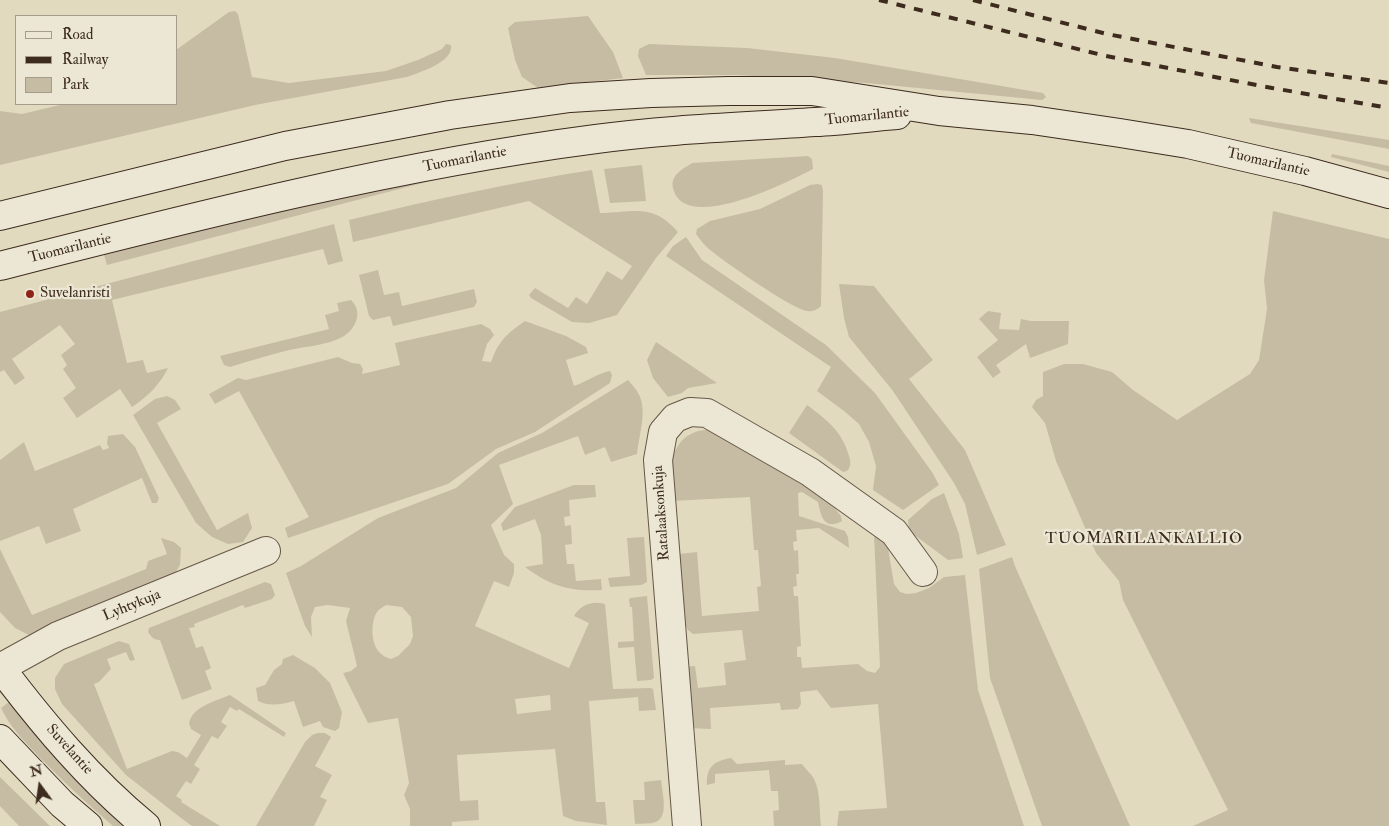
<!DOCTYPE html>
<style>
body{margin:0}
#map{position:relative;width:1389px;height:826px;overflow:hidden;background:#e2dabf;font-family:"IM FELL Double Pica",serif}
canvas{display:block}
.legend{position:absolute;left:15px;top:15px;width:162px;height:90px;box-sizing:border-box;background:#ece7d5;border:1px solid #a69c8c;margin:0;padding:6px 9px;list-style:none;font-size:15px;color:#3d2b1e}
.legend li{display:flex;align-items:center;gap:10px;height:25px}
.legend b{width:25px;border:1px solid #a69c8c}
.north{position:absolute;left:15px;top:761px;width:50px;height:50px;-webkit-text-stroke:4px #ece7d5;paint-order:stroke;rotate:346deg;font-size:14px;font-weight:700;line-height:20px;text-align:center;color:#3d2b1e}
.north::after{content:'';display:block;margin:auto;width:18px;height:22px;background:#3d2b1e;clip-path:polygon(50% 0,100% 100%,50% 72%,0 100%)}
</style>
<div id="map">
<canvas width="1389" height="826"></canvas>
<ul class="legend">
<li><b style="height:6px;background:#ece7d5"></b>Road</li>
<li><b style="height:6px;background:#3d2b1e"></b>Railway</li>
<li><b style="height:14px;background:#c6bca4"></b>Park</li>
</ul>
<div class="north">N</div>
</div>
<script>
const g = document.querySelector('canvas').getContext('2d');
g.lineJoin = 'round';
function fillPath(path, color) {
  g.fillStyle = color;
  g.fill(path, 'evenodd');
}
function strokePath(path, color, width, dash) {
  g.strokeStyle = color;
  g.lineWidth = width;
  g.lineCap = dash ? 'butt' : 'round';
  g.setLineDash(dash || []);
  g.stroke(path);
}
function drawText(font, color, halo, rows, align = 'center') {
  g.font = font + ' "IM FELL Double Pica",serif';
  g.lineWidth = 4.5;
  g.setLineDash([]);
  g.textBaseline = 'middle';
  g.strokeStyle = halo;
  g.fillStyle = color;
  for (const [text, x, y, turn = 0] of rows) {
    g.save();
    g.translate(x, y);
    g.rotate((+turn || 0) * Math.PI / 180);
    g.textAlign = isNaN(turn) ? turn : align;
    if (halo) g.strokeText(text, 0, 0);
    g.fillText(text, 0, 0);
    g.restore();
  }
}
const green = new Path2D(`
 M235,11l3,3 14,63 37,6 97,-12 32,-11 24,-11 4,-5 5,1c3,17 -31,27 -44,32l-152,28 -255,60v-54l22,3 42,-10h112v-54l53,-38z
 M588,16l25,36 10,26 -85,10 -16,-11 -7,-17 -7,-32 7,-6z
 M649,44l98,4 88,10 208,35 3,4 -4,3 -176,-17 -129,-8h-91l-8,-19 1,-7z
 M1249,118l140,22v9l-138,-26z
 M1332,154l57,12v6l-58,-15z
 M808,156l4,3 1,10c-25,13 -129,66 -140,19 -3,-13 10,-19 19,-25z
 M642,165l4,36 -36,2 -6,-34z
 M592,170l8,43c35,-1 53,-10 78,19l-22,26 -39,57 -28,8 -17,-1 -41,-24 -2,-3 6,-7 33,20 8,-11 11,7 20,-33 15,9 10,-14 -103,-65 -176,41 -4,-22c81,-20 161,-37 243,-50z
 M432,176l2,4 -327,85 -3,-10 182,-48z
 M817,184l5,1 1,6 -2,115c-4,4 -8,6 -14,5 -15,-2 -84,-50 -98,-62 -5,-4 -9,-10 -13,-15l1,-5 13,-8 50,-12 50,-24z
 M1273,211l116,28v587h-196l35,-16 -105,-210 -4,-19 -23,-28 -40,-92 -11,-38 -13,-16 4,-7 7,-4v-24l21,-8h19l29,8 21,18 44,30 73,-46 9,-14 8,-51 -3,-29z
 M334,224l9,37 -15,4 -5,-16 -211,51 15,63 16,-3 4,13 21,-5c-9,18 -20,28 -36,39l-12,-18 -43,29 -14,-20 13,-10 -13,-19 4,-4 -6,-10 14,-11 -15,-19 -48,34 13,19 -10,7 -11,-15 -4,2v-60z
 M686,237l16,23 124,85 49,48 57,79 7,13 -36,25 -30,-20 3,-24 -7,-24 -10,-18 -15,-13 -27,-20 14,-24 -165,-111 7,-10z
 M378,270l6,25 15,-3 3,14 72,-17 3,13 -3,5 -81,19 -3,-10 -17,4 -4,-4 -10,-41z
 M839,284l35,2 59,74 -24,19 56,71 41,95 -29,10 -12,-51 -11,-21 -61,-92 -44,-54 -5,-19z
 M351,300c14,13 3,33 -13,39 -12,6 -35,8 -49,11 -20,5 -40,11 -59,17l-6,-2 -4,-9 109,-27 -4,-14 14,-4 -2,-8z
 M988,311l13,2 -2,16 20,1 2,-11 10,2h38l-1,23 -38,14 -4,-14 -30,21 5,7 -8,6 -16,-21 21,-17 -19,-21z
 M525,321l41,15 20,11 2,6 -22,7 8,26c12,-4 24,-13 36,-15l2,4 -2,8 -75,49 -39,17 -48,35 -160,54 -3,-10 24,-11 -70,-126 -24,13 -6,-10 29,-16 8,2 92,-23 14,6 8,1 3,5 -1,5 38,-9 -5,-22 86,-19 9,5 4,6 -7,9 -5,17 9,1c7,-20 16,-29 34,-41z
 M656,342l61,41 -29,5 -6,5 -14,4 -15,-19 -6,-18z
 M628,380c3,4 8,8 10,13 10,16 1,42 -1,61l-26,8 -6,-15 -20,8 -7,-19 -79,29 14,39 -22,21 13,30 10,9v9l-5,14 -15,-6 -19,45 94,42 20,-45 -15,-7c6,-11 18,-16 31,-12l8,85 37,-1 3,1 3,21 -17,1 -1,-14 -49,4 7,101h9l2,23 -31,-4 -13,-5 -8,-67 -98,6 3,46 18,-1 1,20 -27,2v4h-42v-17l-6,-14 5,-12 -11,-65 -30,5 -25,-50 8,-2 6,-5 -11,-45 4,-13 -22,-3 -13,2 -4,10 1,20 -7,-11 -19,-53 15,-7 77,-48 78,-30 42,-35 44,-20zM386,605l16,2 9,10 2,19 -3,8 -12,12 -7,3c-4,-1 -8,-3 -11,-6 -9,-8 -10,-30 -3,-41 2,-3 6,-5 9,-7zM550,695l1,15 -34,4 -2,-15z
 M167,396l8,4 6,9 -24,14 60,107 31,-17 4,15 -9,14 -15,2 -16,-7 -16,-14 -63,-108 22,-16z
 M807,405c19,14 36,27 42,51 2,6 2,11 -2,15l-4,1 -54,-39z
 M713,429l14,4 102,68 12,15 1,5c-18,10 -21,-5 -24,-19l-16,-10 -4,1 1,23 46,15 3,6 1,11 -30,-20 -23,2 1,11 -4,1 1,9 4,-1 1,24h-3l1,12 -4,1 1,9h4l3,50 -4,1v10h4l1,11 56,-4 9,7 8,2 5,-6 -6,-132 13,7 7,42 6,8 7,2 9,-1 13,-5 15,-11 21,-2 13,115 46,136h-187l2,-15 48,-3 -9,-104 -47,4 -14,-18 -17,2 1,12 -3,5 -17,1 -1,-7 -70,5 1,21 -24,-1 -5,-61 13,-1 3,22 28,-3 -2,-22 22,-3 -4,-30 -49,4 -5,-4 -4,-8 -5,-68 18,-2 5,64 57,-5 -2,-24 4,-1 -3,-36h-4l-4,-53 -79,4c-1,-25 -5,-60 27,-70 4,-1 10,-1 15,-2z
 M123,434l12,13 24,51 -2,5h-5l-10,-25 -69,31 8,22 -35,13 -7,-18 -39,15v-81l24,-18 11,29 65,-26 3,5 6,-2 -2,-5 1,-7z
 M574,485h21l1,12 -27,3 1,16 -6,1 1,9 6,-1 1,19 -7,1 2,19h7l2,17 25,-2 1,11c-31,2 -52,-4 -77,-23l18,-3 -2,-29 -6,-16 -32,12 -2,-7 14,-17z
 M944,493l15,41 4,24 -15,2 -39,-29 -1,-11 24,-21z
 M644,537l3,45 -6,3 -31,2 -2,-9 22,-2 -3,-38z
 M161,538l13,4 7,6 -1,17 -8,13 -139,59 -18,-9 -15,-16v-63l32,66 114,-46 2,-8 19,-7z
 M1012,557l3,9 115,260h-88l-52,-148 -11,-109z
 M265,582l6,2 4,11 -3,4 -27,9 -2,-3 -49,19 1,3 -6,1 7,20 7,-2 8,22 -6,3 7,18 -30,11 -22,-60c-6,0 -9,-3 -12,-8l1,-4z
 M647,596l7,82 -3,2 -14,1 -3,-34 -16,1v-6l16,-1 -2,-34h-2l-1,-7 1,-2z
 M119,641l10,3 6,16 -5,1 -4,-9 -19,7 4,10 -12,13 -5,2 33,85 45,-18 6,1 9,6 14,-23 -10,-6 -2,-6c4,-17 27,-22 41,-28l56,38 -2,4 -45,-28 -2,2 -7,-4 -9,15 6,4 -9,13 -6,-3 -18,29 6,4 -9,15 -5,-3 -10,15 6,4 -1,2 39,24h-28l-11,-8 -55,-43 -64,-71 -7,-15v-11l9,-14z
 M293,655l22,13 15,15 12,29 -3,16 -4,3 -12,-4 -3,-6 -17,6 -9,-26c-11,3 -25,6 -36,0l-2,-13 9,-3 9,-15 8,-6 1,-5z
 M13,699l119,127h-19c-25,-21 -48,-43 -71,-66 -15,-16 -32,-32 -41,-52z
 M318,733h7l6,4 -16,29 17,9 -12,22 7,3 -13,26h-58l49,-84 7,-7z
 M731,758l6,6 48,-4v5l17,-1c3,5 9,9 12,15 7,13 5,32 7,47h-47l-1,-15 6,-1 -1,-19h-7l-2,-21 -54,4v9l-8,2c-1,-18 7,-24 24,-27z
 M0,777l50,49h-31l-19,-20z
 M661,780c1,11 7,33 -2,40 -5,5 -17,3 -24,4l-2,-24h12l-1,-18z`);
const street = new Path2D(`
 M0,668l58,-32 208,-85
 M687,826l-29,-366 5,-28 12,-14 15,-6 17,1 103,59 84,60 29,40`);
const secondary = new Path2D(`
 M0,216l285,-70 165,-31 120,-17 81,-5 78,-2h83l127,20 93,9 88,13 68,11 117,27 84,23
 M0,266c196,-50 395,-101 596,-127 74,-10 145,-12 219,-17 28,-1 55,-5 82,-7
 M0,667c44,58 90,113 146,159
 M0,739l62,65 26,22`);
const rail = new Path2D(`
 M879,0l227,56 166,32 117,20
 M973,0l134,34 170,33 112,16`);
const markers = [
 [30,294,5,"#8f2418"]
];
const streetNames = [
 ["Tuomarilantie",867,117,-6],
 ["Tuomarilantie",465,160,-11],
 ["Tuomarilantie",1268,163,13],
 ["Tuomarilantie",70,249,-14],
 ["Ratalaaksonkuja",662,513,-94],
 ["Lyhtykuja",132,606,-22],
 ["Suvelantie",69,750,48]
];
const poiNames = [
 ["Suvelanristi",40,294]
];
const neighbourhoodNames = [
 ["TUOMARILANKALLIO",1144,540]
];
fillPath(green, '#c6bca4');
strokePath(street, '#665746', 30);
strokePath(secondary, '#3d2b1e', 30);
strokePath(street, '#ece7d5', 28);
strokePath(secondary, '#ece7d5', 28);
strokePath(rail, '#3d2b1e', 4, [9, 9]);
for (const [x, y, r, color] of markers) {
  const dot = new Path2D();
  dot.arc(x, y, r, 0, 2 * Math.PI);
  g.fillStyle = color;
  g.fill(dot);
  strokePath(dot, '#ece7d5', 2);
}
drawText('15px', '#3d2b1e', '#ece7d5', streetNames);
drawText('15px', '#3d2b1e', '#ece7d5', poiNames, 'left');
g.letterSpacing = '1px';
drawText('16px', '#3d2b1e', '#ece7d5', neighbourhoodNames);
g.letterSpacing = '0px';
</script>
